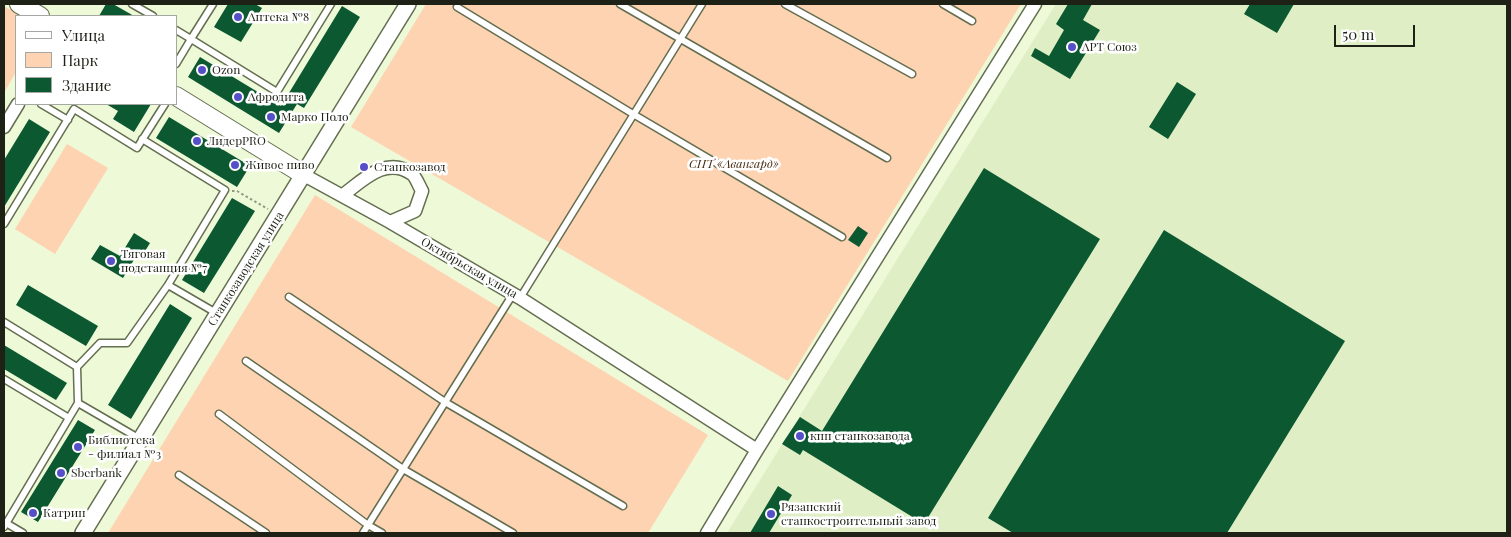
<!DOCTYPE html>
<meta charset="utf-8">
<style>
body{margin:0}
#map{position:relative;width:1511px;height:537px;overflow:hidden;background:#edf9d7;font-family:"Playfair Display",serif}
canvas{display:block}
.frame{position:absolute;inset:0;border:5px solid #1e2216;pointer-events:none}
.legend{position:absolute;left:15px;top:15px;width:162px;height:90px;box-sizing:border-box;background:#fff;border:1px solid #a5a7a2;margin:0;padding:6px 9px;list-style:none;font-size:15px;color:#1e2216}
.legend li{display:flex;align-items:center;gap:10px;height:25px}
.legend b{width:25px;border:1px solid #a5a7a2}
.scale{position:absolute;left:1334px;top:25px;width:81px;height:22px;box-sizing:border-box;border:2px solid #1e2216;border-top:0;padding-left:6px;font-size:15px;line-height:18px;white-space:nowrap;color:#1e2216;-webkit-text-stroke:4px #fff;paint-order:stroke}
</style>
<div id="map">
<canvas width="1511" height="537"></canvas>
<div class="frame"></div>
<ul class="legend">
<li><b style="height:6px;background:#fff"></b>Улица</li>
<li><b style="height:14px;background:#fed3b1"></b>Парк</li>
<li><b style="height:14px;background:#0b5831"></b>Здание</li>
</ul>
<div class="scale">50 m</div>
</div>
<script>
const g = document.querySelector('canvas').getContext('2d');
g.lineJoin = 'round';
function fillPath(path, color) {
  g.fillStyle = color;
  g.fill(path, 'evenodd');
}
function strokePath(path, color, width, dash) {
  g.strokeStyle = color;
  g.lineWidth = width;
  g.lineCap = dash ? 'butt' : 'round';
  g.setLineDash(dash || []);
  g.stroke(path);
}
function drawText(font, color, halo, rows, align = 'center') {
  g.font = font + ' "Playfair Display",serif';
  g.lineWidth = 5;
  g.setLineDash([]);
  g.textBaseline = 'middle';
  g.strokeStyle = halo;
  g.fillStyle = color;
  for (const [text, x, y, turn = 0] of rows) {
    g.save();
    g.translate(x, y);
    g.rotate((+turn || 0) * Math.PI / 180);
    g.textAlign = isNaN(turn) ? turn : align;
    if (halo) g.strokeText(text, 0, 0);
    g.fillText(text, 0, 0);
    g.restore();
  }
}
const built = new Path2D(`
 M1056,4h451v529h-780z`);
const green = new Path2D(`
 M426,4h595l-233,377 -437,-254z
 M4,6l17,10h-5v56l-12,21z
 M67,144l41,24 -53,86 -40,-25z
 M315,195l393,240 -60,98h-540z`);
const building = new Path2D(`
 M106,4h7l21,12h-35z
 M228,4h27l7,4 -21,34 -27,-15z
 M1068,4h24l-9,16 17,10 -30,49 -39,-23 4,-8 14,8 15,-26 -8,-6z
 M1250,4h44l-17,29 -33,-19z
 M342,6l18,11 -56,91 -7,-4 -18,29 -91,-56 12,-20 81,49z
 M1177,82l19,12 -28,45 -19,-12z
 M106,104h45l-17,28 -21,-13 5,-8z
 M169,117l81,49 -13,21 -81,-49z
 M29,119l21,13 -46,75v-47z
 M984,168l116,71 -176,285 -121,-74 -3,5 -18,-11 18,-27 22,14z
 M232,198l23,13 -51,82 -22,-13z
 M858,226l10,7 -9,14 -11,-7z
 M1164,230l181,111 -118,192h-214l-25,-15z
 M134,233l16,10 -8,13 -4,-3 -15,25 -32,-19 9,-14 20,11z
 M28,285l70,41 -12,20 -70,-41z
 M170,304l22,14 -61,101 -23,-14z
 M4,345l63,38 -11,17 -52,-31z
 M78,420l17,10 -57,92 -17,-10z
 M778,486l14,9 -23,38h-19z`);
const path = new Path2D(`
 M232,191h5l31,18`);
const service = new Path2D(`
 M132,4l21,12
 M620,4l267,154
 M785,4l127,70
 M943,4l29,17
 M457,7l176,107 209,123
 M176,30l15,9 22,-35
 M176,64l15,-25 86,53 54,-88
 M41,104l27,16
 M142,139l83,51 -57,95 50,29
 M4,224l70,-115 63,39 28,-44
 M289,297l156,105 178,104
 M520,298l182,-294
 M4,322l73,45 1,36 -9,15
 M246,361l157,108 110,64
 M77,367l23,-24h27l41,-58
 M4,379l65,39 -65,109
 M78,403l62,36
 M219,414l149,111 14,8
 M179,475l87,58
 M6,523l17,10
 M363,533l150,-239`);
const minor = new Path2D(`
 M4,127l14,-23
 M304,175l86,47 130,76 237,152
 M343,195c19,-14 43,-40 69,-21 4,3 7,12 10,17l-7,20 -25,11
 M707,533l50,-83 278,-446`);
const tertiary = new Path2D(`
 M83,533l325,-529`);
const secondary = new Path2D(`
 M19,4l21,12
 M176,96l128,79`);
const markers = [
 [238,17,5,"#5650c8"],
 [1072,47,5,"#5650c8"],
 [202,70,5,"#5650c8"],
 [238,97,5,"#5650c8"],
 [271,117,5,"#5650c8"],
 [197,141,5,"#5650c8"],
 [235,165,5,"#5650c8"],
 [364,167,5,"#5650c8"],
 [111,261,5,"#5650c8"],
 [800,436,5,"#5650c8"],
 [78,447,5,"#5650c8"],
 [61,473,5,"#5650c8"],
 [33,513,5,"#5650c8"],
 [771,514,5,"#5650c8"]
];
const poiNames = [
 ["Аптека №8",248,17],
 ["АРТ Союз",1082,47],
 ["Ozon",212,70],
 ["Афродита",248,97],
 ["Марко Поло",281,117],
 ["ЛидерPRO",207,141],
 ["Живое пиво",245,165],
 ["Станкозавод",374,167],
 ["Тяговая",121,254],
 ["подстанция №7",121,268],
 ["кпп станкозавода",810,436],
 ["Библиотека",88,440],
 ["- филиал №3",88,454],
 ["Sberbank",71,473],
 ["Рязанский",781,507],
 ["станкостроительный завод",781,521],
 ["Катрин",43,513]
];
const parkNames = [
 ["СНТ «Авангард»",734,164]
];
const streetNames = [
 ["Октябрьская улица",469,268,30],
 ["Станкозаводская улица",246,269,-58]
];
fillPath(built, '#dfeec5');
fillPath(green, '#fed3b1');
fillPath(building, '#0b5831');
strokePath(service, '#646e50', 9);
strokePath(minor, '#646e50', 15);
strokePath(tertiary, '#646e50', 18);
strokePath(secondary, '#646e50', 20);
strokePath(path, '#919981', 2, [2.5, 2.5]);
strokePath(service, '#fff', 6);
strokePath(minor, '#fff', 12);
strokePath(tertiary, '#fff', 15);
strokePath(secondary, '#fff', 18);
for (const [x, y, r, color] of markers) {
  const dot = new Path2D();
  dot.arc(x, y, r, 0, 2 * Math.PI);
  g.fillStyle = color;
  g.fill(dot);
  strokePath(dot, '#fff', 2);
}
drawText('12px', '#1e2216', '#fff', poiNames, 'left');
drawText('italic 12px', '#45280b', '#fff', parkNames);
drawText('12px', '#1e2216', '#fff', streetNames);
</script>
